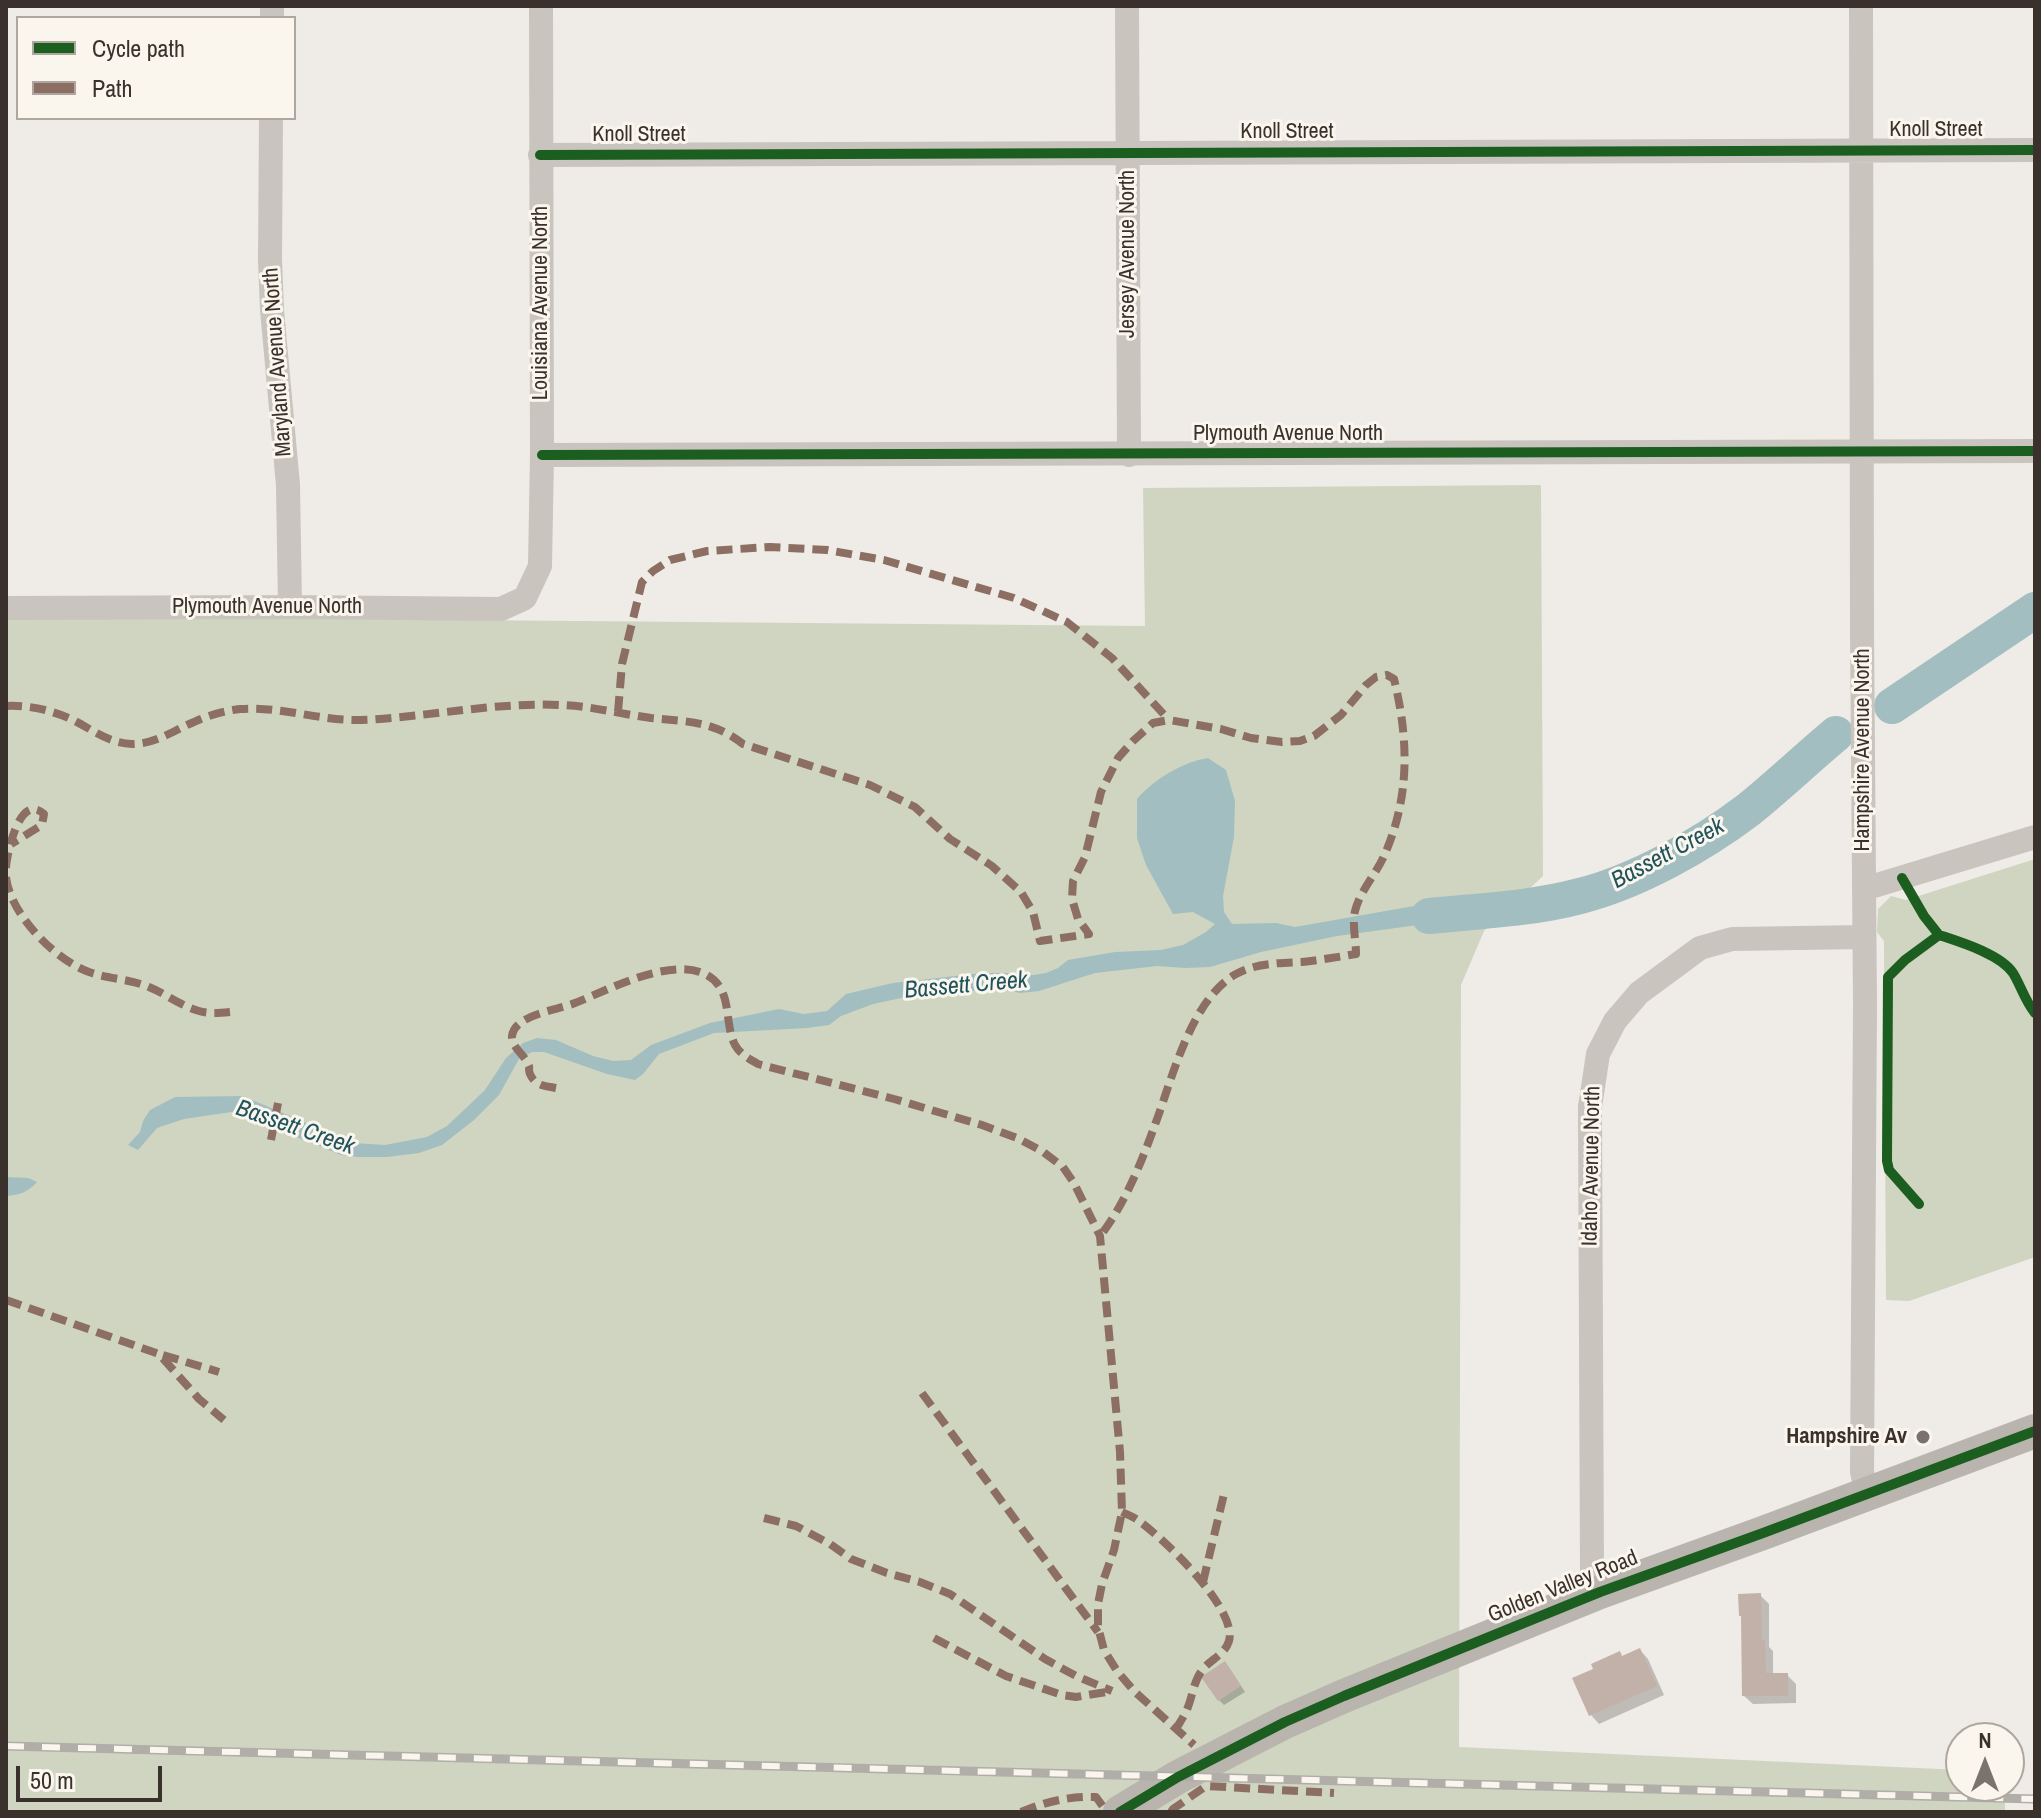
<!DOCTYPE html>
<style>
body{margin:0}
#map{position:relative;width:2041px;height:1818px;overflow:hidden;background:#efebe6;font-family:"Archivo Narrow",sans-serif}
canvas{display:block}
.frame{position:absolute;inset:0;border:8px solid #3a312c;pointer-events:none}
.legend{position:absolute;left:16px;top:16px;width:280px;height:104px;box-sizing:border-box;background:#faf6ee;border:2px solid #ada7a0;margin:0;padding:10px 14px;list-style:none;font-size:24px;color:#3a312c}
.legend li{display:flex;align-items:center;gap:16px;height:40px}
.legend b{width:40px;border:2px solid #ada7a0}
.north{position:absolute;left:1945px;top:1722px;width:80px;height:80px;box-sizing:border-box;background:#faf6ee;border:2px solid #ada7a0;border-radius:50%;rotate:0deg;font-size:22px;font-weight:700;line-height:32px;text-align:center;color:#3a312c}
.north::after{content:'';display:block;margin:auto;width:28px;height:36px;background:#79726d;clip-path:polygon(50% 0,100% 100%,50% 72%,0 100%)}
.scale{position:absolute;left:16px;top:1766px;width:146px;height:36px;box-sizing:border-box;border:4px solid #3a312c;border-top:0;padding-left:10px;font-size:24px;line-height:28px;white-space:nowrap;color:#3a312c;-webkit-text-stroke:6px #faf6ee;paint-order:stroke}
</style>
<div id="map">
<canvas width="2041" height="1818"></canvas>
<div class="frame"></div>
<ul class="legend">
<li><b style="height:10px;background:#1b5e20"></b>Cycle path</li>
<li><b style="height:10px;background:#8d6e63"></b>Path</li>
</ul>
<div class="north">N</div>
<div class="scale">50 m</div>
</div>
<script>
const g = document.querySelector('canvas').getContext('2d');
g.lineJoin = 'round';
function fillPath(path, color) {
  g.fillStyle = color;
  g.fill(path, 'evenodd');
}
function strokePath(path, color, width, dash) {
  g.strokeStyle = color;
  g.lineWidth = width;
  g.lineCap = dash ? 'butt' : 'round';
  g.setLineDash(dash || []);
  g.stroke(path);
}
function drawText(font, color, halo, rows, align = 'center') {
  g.font = font + ' "Archivo Narrow",sans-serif';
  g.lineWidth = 6;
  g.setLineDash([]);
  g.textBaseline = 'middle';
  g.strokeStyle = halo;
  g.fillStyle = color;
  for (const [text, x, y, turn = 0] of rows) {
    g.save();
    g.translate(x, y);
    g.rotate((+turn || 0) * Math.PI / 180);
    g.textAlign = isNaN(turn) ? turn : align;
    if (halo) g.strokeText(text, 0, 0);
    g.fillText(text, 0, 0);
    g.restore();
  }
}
const green = new Path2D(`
 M1541,485l2,391 -59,55 -23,54 -2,762 502,23v16h44v26h-1999v-1196l1139,10 -2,-138z
 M2035,859v398l-126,44 -23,-1 -2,-359 -7,-9 1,-23 13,-13 15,4z`);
const water = new Path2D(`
 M1208,758l18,12 9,31 -1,36 -11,59 1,16 8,12 44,-1 19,4 119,-21 64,-2 -3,23 -50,-3 -88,12 -76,16 -51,15 -25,1 -28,-2 -62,7 -56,18 -19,2 -20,-4 -89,7 -38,8 -32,12 -12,9 -22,3 -93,5 -55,21 -16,20 -8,6 -28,-6 -63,-22h-12l-13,7 -20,36 -25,25 -32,25 -23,8 -32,4h-29l-17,-2 -60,-24 -27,-15 -16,-5 -54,8 -27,9 -19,22 -10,-5 12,-13 3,-11 7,-11 25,-13 68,-1 110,47 32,2 42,-8 20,-11 38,-36 21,-32 17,-15 14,-5 19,2 37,16 20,5 18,-1 20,-15 59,-22 69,-14 25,5 23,-3 19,-17 47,-11 89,-10h35l17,2 12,-2 12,-5 10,-8 47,-8 46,-2 22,-5 23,-13 9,-8 -22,-12 -20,2 -27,-49 -9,-27v-39c17,-20 46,-37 71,-41z
 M6,1177l22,1 9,4c-9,10 -17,13 -31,14z`);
const shadow = new Path2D(`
 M1760,1595l9,9v43l4,4v24h14l9,9v19l-43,1 -9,-8z
 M1640,1650l8,9 16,36 -65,29 -8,-9z
 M1230,1669l15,23 -21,13 -5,-5z`);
const river = new Path2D(`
 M1892,706l143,-96
 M1429,916c50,-5 102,-7 151,-20 56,-14 122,-51 168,-86 30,-24 58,-51 88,-76`);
const building = new Path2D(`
 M1761,1593l1,47h3l1,33h22v23h-46l-1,-80h-2l-1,-22z
 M1640,1648l17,38 -68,30 -17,-38 21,-9 -2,-5 29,-13 2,5z
 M1225,1661l16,25 -23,15 -17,-24z`);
const street = new Path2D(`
 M1127,6l2,449
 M1861,6l1,622 3,378 -3,466 5,22
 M272,18v-12
 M271,118l-1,141 2,51 16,175 2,122
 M540,155l1495,-5
 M542,455l1493,-4
 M6,608l284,-1 211,2 24,-11 15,-32 2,-111 -1,-449
 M1864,889l171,-52
 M1600,1592l-8,-18 -2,-467 8,-53 17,-33 24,-28 61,-45 32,-9 132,-2`);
const secondary = new Path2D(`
 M1120,1812l58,-35 107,-55 59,-26 256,-104 163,-59 272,-102`);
const rail = new Path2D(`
 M6,1746l2029,53`);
const quiet = new Path2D(`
 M6,706c22,-1 45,4 65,13 21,10 36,24 61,25 24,0 40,-13 62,-22 15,-7 30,-11 46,-13 40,-3 80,12 121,11 67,-3 133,-18 200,-15 30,1 60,9 90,13 36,4 61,2 92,26l127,41 45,22 35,32 42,27 29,26 12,20 7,29 49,-7 -11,-15 -6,-20 1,-18 12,-24 16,-65 17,-34 15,-17 20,-18 16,-3 52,9 30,9 31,4 18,-1 14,-5 27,-21 25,-30 10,-8 11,-2 7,4c15,61 16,119 -10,177 -8,18 -24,35 -29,55 -3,13 1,30 1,43 -18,3 -36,6 -54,8 -22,1 -46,1 -66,12 -45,26 -63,102 -80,148 -14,39 -31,82 -56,114
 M618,712l4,-48 20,-82 11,-11 17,-11 37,-9 63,-4 57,3 57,10 130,38 53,24 45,36 57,62
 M6,868c1,-16 14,-76 38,-54l-2,11 -31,19
 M6,877c4,37 49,83 83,95 19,7 41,7 60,15 17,7 32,19 50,24 10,3 21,2 31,1
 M556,1088c-11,-2 -21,-2 -26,-14 -3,-9 2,-3 -3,-12 -4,-8 -16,-16 -15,-26 3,-22 47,-26 63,-33 33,-13 94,-46 130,-29 29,14 18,47 30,71 5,9 14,14 23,19l136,35 88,26 35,13 25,13 21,16 11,16 26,53 20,216 2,60 -8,38 -12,34 -4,20v23l6,23 13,21 17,20 60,54
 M271,1140l7,-37
 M6,1300l153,54 40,45 25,21
 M163,1355l56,17
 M922,1393l176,239
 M1122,1512c6,3 12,5 17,9 24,17 99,88 90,120 -4,13 -16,17 -25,27 -10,11 -11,26 -16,39 -3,8 -8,15 -12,22
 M764,1518l32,8 34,18 21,15 36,14 33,9 30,12 95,65 31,17 36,15
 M1203,1582l21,-88
 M934,1638l72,38 56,19 14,2 36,-6
 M1021,1812c24,-10 48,-16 75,-15l11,15
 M1171,1812l2,-3 33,-23 128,7`);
const cycleway = new Path2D(`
 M540,155l1495,-5
 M542,455l1493,-4
 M1902,878l22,38 15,19 -34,25 -17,17 -1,184 2,9 30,34
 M1939,935c21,7 61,19 74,38 8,13 12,28 22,40
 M1120,1812l58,-35 107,-55 59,-26 256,-104 163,-59 272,-102`);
const markers = [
 [1923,1437,8,"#79726d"]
];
const streetNames = [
 ["Knoll Street",1936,130],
 ["Knoll Street",1287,132],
 ["Knoll Street",639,135],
 ["Jersey Avenue North",1128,254,-90],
 ["Louisiana Avenue North",541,303,-90],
 ["Maryland Avenue North",278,362,-94],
 ["Plymouth Avenue North",1288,434],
 ["Plymouth Avenue North",267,607],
 ["Hampshire Avenue North",1863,750,-90],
 ["Idaho Avenue North",1592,1166,-89],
 ["Golden Valley Road",1563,1587,-22]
];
const poiNames = [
 ["Hampshire Av",1907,1437]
];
const waterNames = [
 ["Bassett Creek",1668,854,-28],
 ["Bassett Creek",966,986,-5],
 ["Bassett Creek",295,1128,19]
];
fillPath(green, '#cfd5c0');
fillPath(water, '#a2bec0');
fillPath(shadow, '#0003');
strokePath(river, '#a2bec0', 36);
fillPath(building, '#c2b1a8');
strokePath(street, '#c9c4be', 24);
strokePath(secondary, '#b9b4ae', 34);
strokePath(rail, '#b1ada8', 9);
strokePath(rail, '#faf6ee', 6, [18]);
strokePath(quiet, '#8d6e63', 8, [16, 8]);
strokePath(cycleway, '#1b5e20', 10);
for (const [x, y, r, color] of markers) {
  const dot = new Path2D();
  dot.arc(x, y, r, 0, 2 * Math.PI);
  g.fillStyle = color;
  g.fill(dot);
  strokePath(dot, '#faf6ee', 3);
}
drawText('22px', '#3a312c', '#faf6ee', streetNames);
drawText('bold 22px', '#3a312c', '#faf6ee', poiNames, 'right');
drawText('italic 24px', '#21535c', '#faf6ee', waterNames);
</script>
